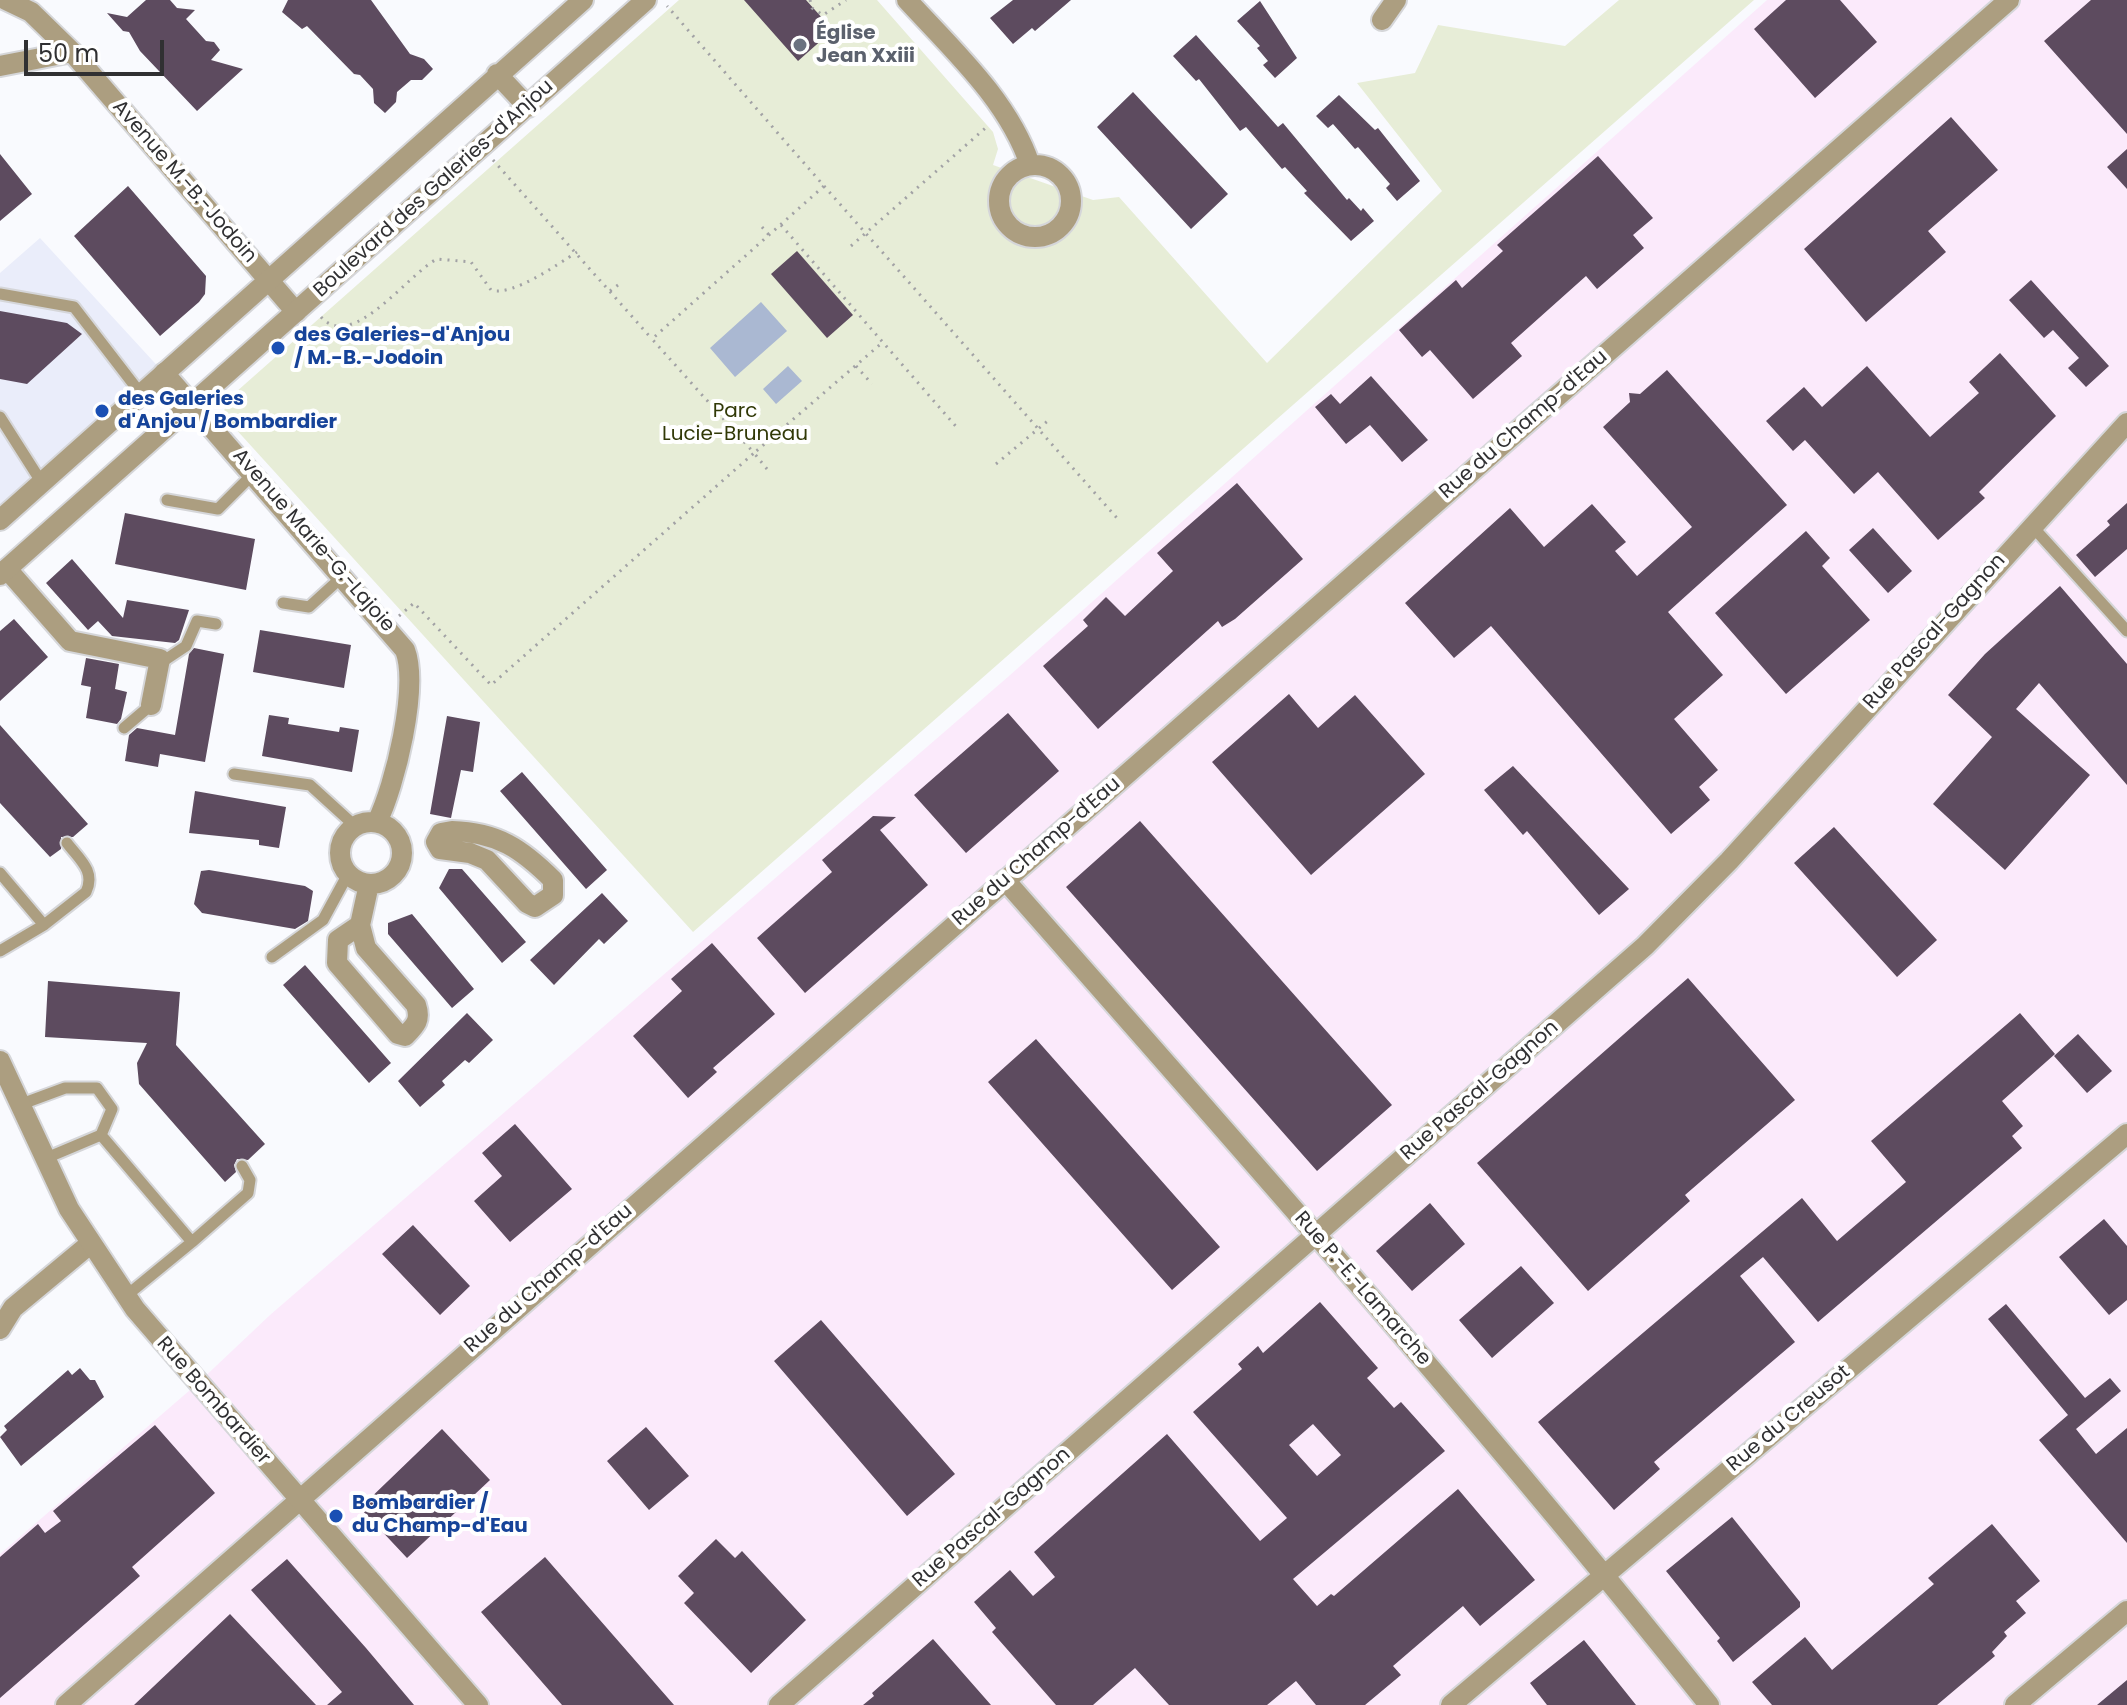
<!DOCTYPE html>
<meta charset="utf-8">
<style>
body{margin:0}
#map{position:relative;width:2127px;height:1705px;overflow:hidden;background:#f9fafe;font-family:Poppins,sans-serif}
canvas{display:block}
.scale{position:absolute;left:24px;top:40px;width:140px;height:36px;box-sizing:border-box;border:4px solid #303032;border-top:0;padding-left:10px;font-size:24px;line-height:28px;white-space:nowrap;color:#303032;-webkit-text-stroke:6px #fff;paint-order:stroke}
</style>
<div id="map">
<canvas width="2127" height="1705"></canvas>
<div class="scale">50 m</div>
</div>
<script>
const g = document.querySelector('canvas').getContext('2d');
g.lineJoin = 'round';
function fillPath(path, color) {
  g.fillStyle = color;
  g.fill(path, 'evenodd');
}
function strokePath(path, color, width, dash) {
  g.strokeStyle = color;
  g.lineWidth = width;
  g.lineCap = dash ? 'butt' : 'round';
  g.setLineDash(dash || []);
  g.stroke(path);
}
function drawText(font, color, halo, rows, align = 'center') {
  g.font = font + ' Poppins,sans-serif';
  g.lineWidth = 8;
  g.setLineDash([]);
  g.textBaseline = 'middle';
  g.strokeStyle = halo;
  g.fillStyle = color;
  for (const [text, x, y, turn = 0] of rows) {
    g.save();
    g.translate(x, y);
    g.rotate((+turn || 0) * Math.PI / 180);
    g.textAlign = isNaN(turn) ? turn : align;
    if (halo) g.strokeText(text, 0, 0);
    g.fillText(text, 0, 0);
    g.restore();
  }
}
const built = new Path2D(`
 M40,238l124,135 -164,147v-247z`);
const industrial = new Path2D(`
 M1767,0h360v1705h-2127v-151l197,-170 73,-69 739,-639z`);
const green = new Path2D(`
 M679,0h198l116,132 5,17 -5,16 100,35 26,-3 148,166 175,-172 -85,-108 58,-10 23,-48 127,21 54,-46h135l-1061,932 -470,-517 4,-15z`);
const water = new Path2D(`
 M761,302l26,29 -52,46 -25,-29z
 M788,366l14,15 -26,23 -13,-15z`);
const building = new Path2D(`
 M146,0h24l7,8 18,2 -9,9 20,22 8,1 6,8 -9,10 32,9 -46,42 -57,-60 -11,-19 -6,-1 -16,-18 20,4z
 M288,0h83l39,54 14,5 9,10 -11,11h-11l-14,12 -1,10 -11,11 -11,-10 -1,-14 -13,-14 -6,-1 -47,-48 -5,3 -20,-17z
 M744,0h62l27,30 -35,31z
 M1013,0h58l-36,31 -3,-3 -19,16 -23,-26z
 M1786,0h54l37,42 -62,56 -61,-69z
 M2091,0h36v134l-83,-93z
 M1260,1l37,57 -22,20 -12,-13 5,-4 -11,-13 3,-2 -23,-25z
 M1196,35l82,92 5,-4 64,77 2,-2 12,13 2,-3 11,13 -23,20 -47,-48 3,-2 -22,-24 -3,2 -36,-42 -6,4 -41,-52 -3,2 -23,-25z
 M1133,92l95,102 -37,35 -94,-102z
 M1339,95l36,35 3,-2 42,53 -23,20 -11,-13 4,-4 -32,-37 -3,2 -22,-25 -5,4 -12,-12z
 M1951,117l47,53 -70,61 18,21 -80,70 -62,-73z
 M2127,149v40l-20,-22z
 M0,154l32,40 -32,27z
 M1598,156l55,62 -20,17 11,13 -47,41 -11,-13 -75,67 11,13 -49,43 -43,-49 -8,7 -23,-27 57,-50 6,8 41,-37 -6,-6z
 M128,186l78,90 -1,18 -6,8 -39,34 -86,-100z
 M797,251l56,64 -26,23 -56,-64z
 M2031,280l78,86 -23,21 -18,-19 11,-10 -26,-28 -9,8 -35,-38z
 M0,311l67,12 15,11 -55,50 -27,-5z
 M2000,353l56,63 -77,76 6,6 -47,42 -60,-68 -24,22 -49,-54 -12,11 -27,-30 38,-34 18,20 45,-41 63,71 49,-44 -10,-11z
 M1667,370l120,135 -119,107 55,63 -49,44 44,51 -19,17 11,13 -39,34 -180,-208 -37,32 -49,-55 105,-95 34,39 48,-43 34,38 -11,9 22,25 55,-49 -89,-100 27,-25 -1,-9 11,1z
 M1371,376l57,64 -26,22 -32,-37 -24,19 -31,-37 16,-13 9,10z
 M1237,483l66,76 -68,60 -13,8 -4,-6 -120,108 -55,-63 45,-40 -5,-6 23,-23 19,19 48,-45 -16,-18z
 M2127,503v46l-32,28 -19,-22 34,-30 -3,-4z
 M125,513l130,26 -9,51 -131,-26z
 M1873,528l39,43 -24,22 -39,-43z
 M1806,531l24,27 -8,8 48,54 -84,74 -71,-81z
 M72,559l51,59 4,-18 62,10 -10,30 -4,3 -63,-7 -14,-15 -10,9 -42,-47z
 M2060,586l67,78v121l-88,-102 -23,26 74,66 -85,95 -72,-66 59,-67 -44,-42 37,-41z
 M14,619l34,38 -48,44v-70z
 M260,630l91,15 -7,43 -91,-16z
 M194,648l30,6 -19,108 -45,-8 -2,13 -33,-6 4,-26 8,-7 38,7 14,-81z
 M86,658l33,6 -4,25 12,3 -6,27 -4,5 -31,-6 5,-31 -10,-2z
 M1289,694l29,34 37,-33 70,79 -114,101 -99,-113z
 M1008,713l51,58 -93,82 -52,-58z
 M269,715l20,3 -1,6 51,8 1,-5 19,3 -7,42 -90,-16z
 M447,716l33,6 -7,50 -12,-2 -10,48 -21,-4z
 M0,725l88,99 -15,13h-12v12l-11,8 -50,-54z
 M1513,766l116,123 -30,26 -72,-84 -4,4 -39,-45z
 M522,772l85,98 -21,19 -86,-98z
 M195,791l91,16 -7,41 -20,-3v-5l-70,-7z
 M873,816l23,1 -16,13 48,55 -123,108 -48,-55 75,-66 -10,-12z
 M1140,821l252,284 -75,66 -251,-284z
 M1834,827l103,113 -40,37 -103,-114z
 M449,869h13l64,73 -24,21 -63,-75z
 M209,870l96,16 8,5 -5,30 -13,8 -93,-16 -8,-9 7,-33z
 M602,893l26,28 -24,23 -5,-5 -45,46 -24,-25z
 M412,914l62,75 -22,19 -64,-74v-11z
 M712,943l63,71 -62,54 4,4 -29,26 -55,-62 49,-45 -11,-12z
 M305,965l86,98 -22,20 -86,-98z
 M1688,978l107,122 -110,95 5,6 -102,90 -111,-128z
 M48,981l132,11 -4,53 89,99 -17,16 -11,-1 -3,6 2,7 -11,10 -86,-98 -2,-21 10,-20 -102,-6z
 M467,1013l26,27 -24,23 -4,-3 -23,21 3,4 -25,22 -22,-26z
 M2020,1013l35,41 -53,47 21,25 -11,10 10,12 -204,174 -55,-65 -23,19 55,66 -141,120 6,7 -46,41 -76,-88 264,-224 35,43 69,-59 -35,-41z
 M2078,1034l34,37 -25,22 -33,-37z
 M1036,1039l184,208 -48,43 -184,-208z
 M515,1124l57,65 -62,53 -36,-41 28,-25 -20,-23z
 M1430,1203l35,41 -53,47 -36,-40z
 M2104,1219l23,27v54l-18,15 -50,-58z
 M413,1225l57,61 -30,29 -58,-61z
 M1521,1266l33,37 -62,55 -33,-38z
 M1320,1302l58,66 -11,10 27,30 7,-6 44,49 -152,128 24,27 14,-12 3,2 124,-107 77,91 -55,46 -17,-20 -70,60 8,9 -36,30h-49l-20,-24 -29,24h-98l-34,-37 -42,37h-37l-64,-73 4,-4 -22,-26 36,-32 23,26 22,-19 -21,-25 133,-118 93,107 27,-23 -94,-106 49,-43 -4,-5 20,-18 5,7zM1313,1424l28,31 -24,21 -28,-31z
 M2006,1304l79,94 25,-20 11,13 -45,38 20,25 31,-26v115l-88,-103 29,-25 -80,-96z
 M821,1320l134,154 -48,42 -133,-155z
 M80,1368l10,12h5l9,17 -83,69 -21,-29 7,-7 -3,-4 64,-56 4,5z
 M155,1425l60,68 -83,74 8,9 -140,122v-141l38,-33 7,9 16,-12 -8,-10z
 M646,1427l43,49 -40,34 -42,-49z
 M442,1429l48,51 -83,78 -47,-50z
 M1732,1517l68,85v5l-67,55 -16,-21 3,-3 -54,-67z
 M1992,1524l48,57 -24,20 10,12 -22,19 3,4 -15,16 3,4 -58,49h-165l-20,-23 53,-45 27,33 102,-86 -6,-6z
 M716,1539l19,19 7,-7 64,69 -55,53 -67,-70 10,-10 -16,-17z
 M545,1557l129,148h-112l-81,-93z
 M287,1559l79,89 48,57h-87l15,-13 -91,-102z
 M230,1614l86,91h-182z
 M933,1639l58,66h-128l11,-9 -2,-3z
 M1584,1640l52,65h-89l-17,-22z
 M2127,1680v25h-30z`);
const path = new Path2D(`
 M810,0l2,8 11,7 23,-15
 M493,160l159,179
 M824,186l293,332
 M781,225l178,205
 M762,227l7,8
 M851,246l138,-121
 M610,291l8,-6
 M321,317c31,36 88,-44 116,-58l34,3 20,28c21,7 67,-26 86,-38
 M856,366l16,18
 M996,464l54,-45
 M767,469l-13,-16 129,-111
 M399,616l15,-13 77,82 263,-232 -102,-114 172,-153 -157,-180`);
const service = new Path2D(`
 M0,294l74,13 67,87
 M0,417l42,66
 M167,500l51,9 35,-35
 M2032,526l95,105
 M283,603l26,4 34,-31
 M159,664l27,-18 11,-25 19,3
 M124,728l27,-23
 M234,774l76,11 45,41
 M0,873l44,52 -44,26
 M44,925l42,-33c10,-21 -7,-33 -19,-49
 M272,957l51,-37 25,-46
 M19,1105l46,-17h32l15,21 -11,26
 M44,1159l57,-24 91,107 -66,54
 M192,1242l56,-49 2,-13 -8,-14`);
const minor = new Path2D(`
 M6,0l25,12 41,40 224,260
 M907,0c45,49 102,101 123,165
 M1382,20l14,-20
 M0,66l72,-14
 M999 201a36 36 0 1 1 72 0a36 36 0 1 1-72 0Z
 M164,373l241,277c14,37 -10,136 -28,172
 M7,569l63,72 90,18 -9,46
 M340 853a31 31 0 1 1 62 0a31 31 0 1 1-62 0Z
 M452,831c45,1 70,18 101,49v15l-18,12 -8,-4 -40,-43 -17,-7 -30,-4 -4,-7 5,-9z
 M1005,880c239,272 479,542 704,825
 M360,925l-22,15 -1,23 61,71 7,2c11,-11 16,-16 11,-31l-50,-57 -6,-23 9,-41
 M0,1329l13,-21 77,-64
 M66,1705l1943,-1705
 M1451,1705l676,-571
 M2015,1705l112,-94`);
const tertiary = new Path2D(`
 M497,74l31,33
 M0,520l583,-520
 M0,575l646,-575
 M0,1061l69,148 66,100 343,396
 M779,1705l866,-759 84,-85 398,-438`);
const markers = [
 [800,45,8,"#6b7280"],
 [278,348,8,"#1a4fb4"],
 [102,411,8,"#1a4fb4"],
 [336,1516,8,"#1a4fb4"]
];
const worshipNames = [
 ["Église",816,34],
 ["Jean Xxiii",816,57]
];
const streetNames = [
 ["Avenue M.-B.-Jodoin",184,182,49],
 ["Boulevard des Galeries-d'Anjou",434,189,-42],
 ["Rue du Champ-d'Eau",1524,425,-41],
 ["Avenue Marie-G.-Lajoie",313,541,49],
 ["Rue Pascal-Gagnon",1935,632,-48],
 ["Rue du Champ-d'Eau",1037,852,-41],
 ["Rue Pascal-Gagnon",1480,1091,-41],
 ["Rue du Champ-d'Eau",549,1279,-41],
 ["Rue P.-E.-Lamarche",1362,1289,49],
 ["Rue Bombardier",213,1401,49],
 ["Rue du Creusot",1789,1419,-40],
 ["Rue Pascal-Gagnon",992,1518,-41]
];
const transitNames = [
 ["des Galeries-d'Anjou",294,336],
 ["/ M.-B.-Jodoin",294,359],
 ["des Galeries",118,400],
 ["d'Anjou / Bombardier",118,423],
 ["Bombardier /",352,1504],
 ["du Champ-d'Eau",352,1527]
];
const parkNames = [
 ["Parc",735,412],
 ["Lucie-Bruneau",735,435]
];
fillPath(built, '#eaedfa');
fillPath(industrial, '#fbeafb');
fillPath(green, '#e7edd7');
fillPath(water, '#aab8d2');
fillPath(building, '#5d4b5f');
strokePath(service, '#d5d6d9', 15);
strokePath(minor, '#d5d6d9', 24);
strokePath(tertiary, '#d5d6d9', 24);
strokePath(path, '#a2a2a5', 3, [2, 6]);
strokePath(service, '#ac9e80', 11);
strokePath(minor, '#ac9e80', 20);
strokePath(tertiary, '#ac9e80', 20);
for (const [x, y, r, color] of markers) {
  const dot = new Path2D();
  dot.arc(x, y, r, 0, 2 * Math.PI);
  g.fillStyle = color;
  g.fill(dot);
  strokePath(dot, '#fff', 3);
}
drawText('bold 20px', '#5b616d', '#fff', worshipNames, 'left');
drawText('20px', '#303032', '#fff', streetNames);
drawText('bold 20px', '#164399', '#fff', transitNames, 'left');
drawText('20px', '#313907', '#fff', parkNames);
</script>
